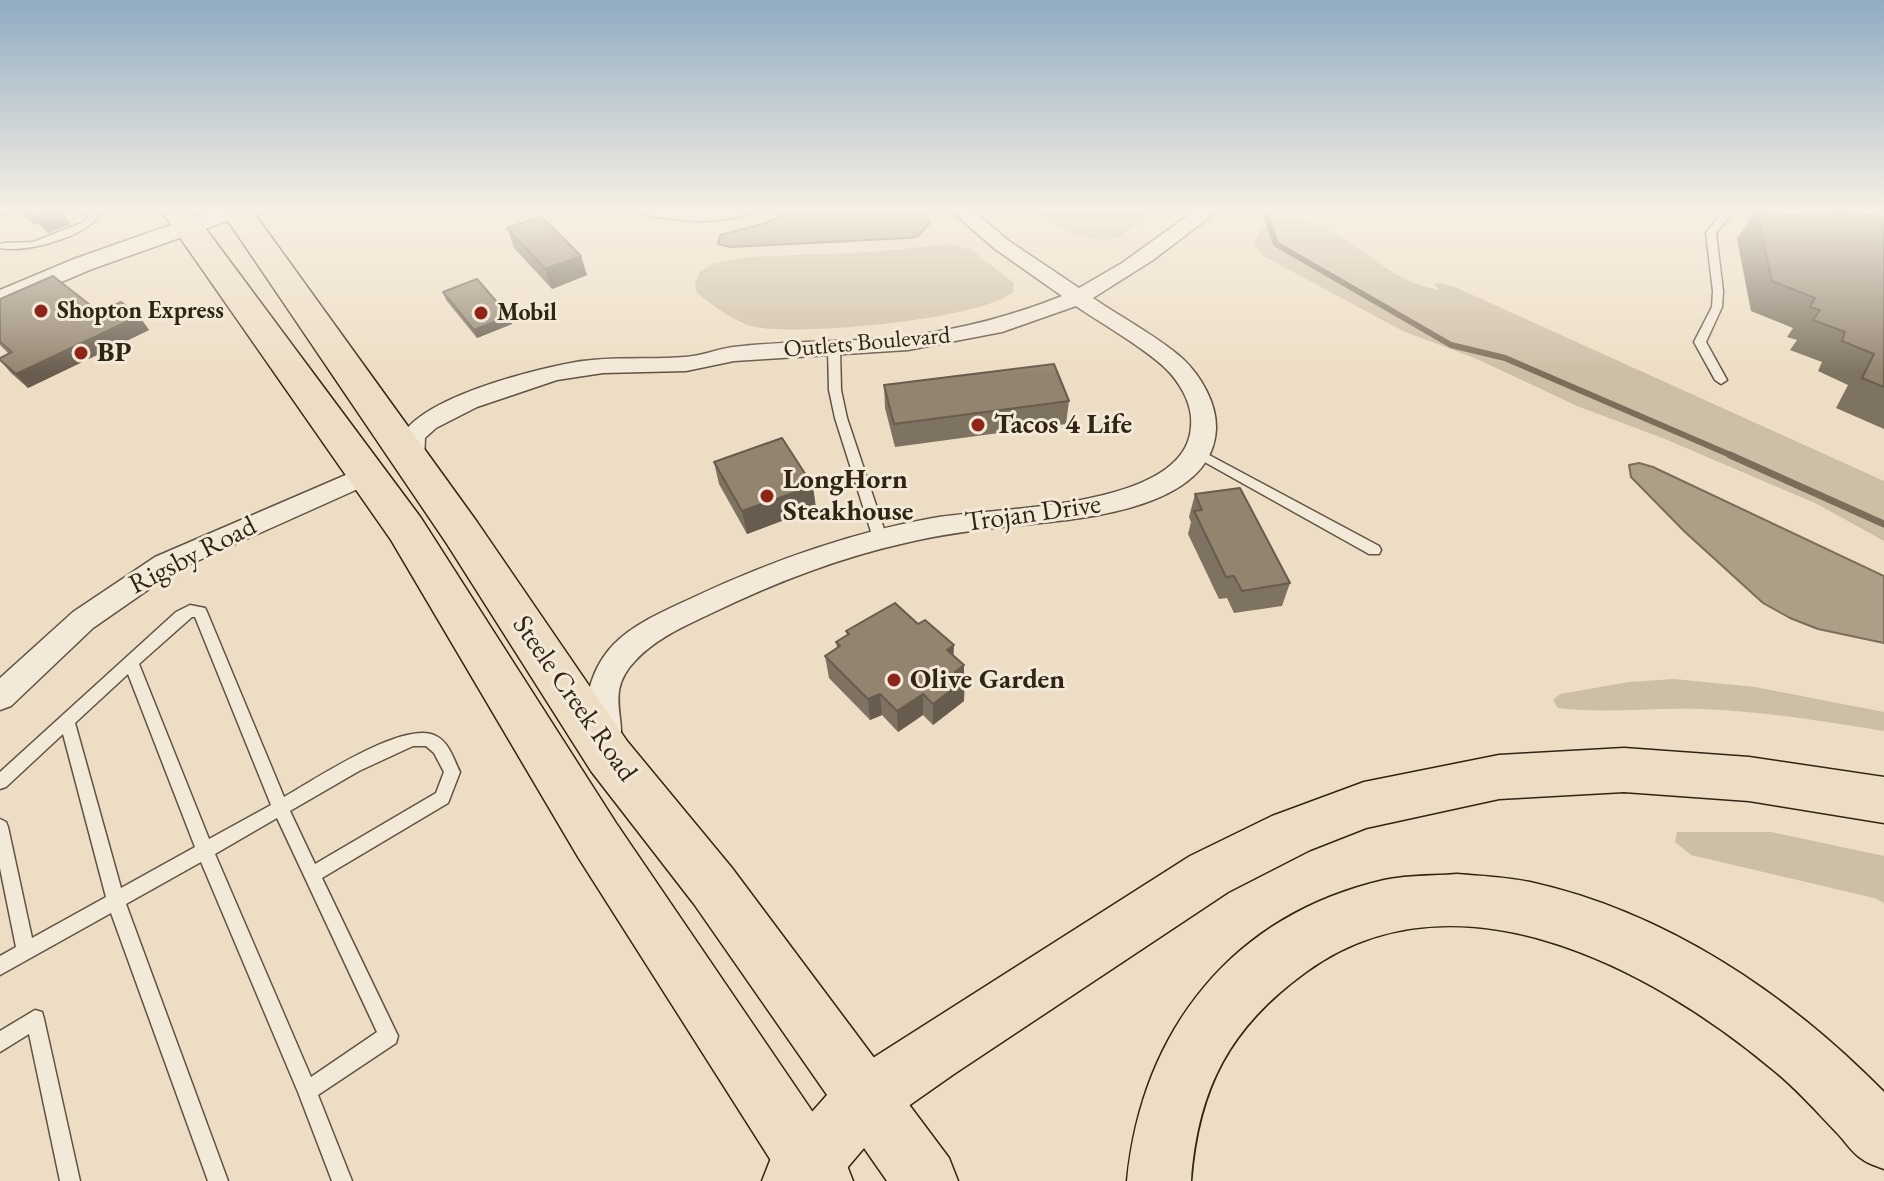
<!DOCTYPE html>
<style>
body{margin:0}
canvas{display:block;background:#edddc4}
</style>
<canvas width="1884" height="1181"></canvas>
<script>
const g = document.querySelector('canvas').getContext('2d');
g.lineJoin = 'round';
function fillPath(path, color) {
  g.fillStyle = color;
  g.fill(path, 'evenodd');
}
function strokePath(path, color, width, dash) {
  g.strokeStyle = color;
  g.lineWidth = width;
  g.lineCap = dash ? 'butt' : 'round';
  g.setLineDash(dash || []);
  g.stroke(path);
}
function drawText(font, color, halo, rows, align = 'center') {
  g.font = font + ' "EB Garamond",serif';
  g.lineWidth = 6;
  g.setLineDash([]);
  g.textBaseline = 'middle';
  g.strokeStyle = halo;
  g.fillStyle = color;
  for (const [text, x, y, turn = 0] of rows) {
    g.save();
    g.translate(x, y);
    g.rotate((+turn || 0) * Math.PI / 180);
    g.textAlign = isNaN(turn) ? turn : align;
    if (halo) g.strokeText(text, 0, 0);
    g.fillText(text, 0, 0);
    g.restore();
  }
}
const green = new Path2D(`
 M1026,209h132c-13,9 -28,23 -42,29 -27,10 -66,-18 -90,-29z
 M1288,218c14,3 30,6 42,13 40,21 61,50 109,59l-5,-6 7,-1 16,5 427,193v60l-67,-37 -152,-65 -88,-33 -100,-47 -74,-28 -140,-75 -9,-13c9,-17 15,-24 34,-25z
 M948,244l22,5 44,34v8c-30,29 -217,45 -259,36 -21,-5 -40,-20 -58,-34l-2,-9 5,-12 12,-8 36,-7 125,-5z
 M1674,679l81,8 129,25v19c-61,-10 -122,-20 -184,-22 -47,-2 -95,5 -142,-1l-5,-8 7,-6 69,-12z
 M1677,832h94l113,24v47l-10,-5 -183,-43 -16,-13z`);
const water = new Path2D(`
 M797,209h126l7,14 -12,13 -9,2 -178,9 -13,-3 2,-9 46,-12z
 M1639,463l14,4 231,109v67l-66,-14 -28,-11 -27,-15 -78,-71 -54,-55 -2,-12z`);
const streamFar1 = new Path2D(`
 M1266,215l10,29 175,101 54,13 230,99`);
const stream = new Path2D(`
 M1730,455l154,69`);
const service = new Path2D(`
 M0,209h12l-12,8z
 M80,209h11l7,8c-17,21 -72,36 -98,31v-4l4,-1 29,-1 51,-20 4,-5z
 M1725,209h10l-19,24 7,58 -1,16 -16,35 21,38 -6,4 -6,-4 -21,-38 18,-35 1,-16 -7,-58z
 M834,346l6,3 1,41 6,28 40,120 -7,5 -7,-5 -38,-120 -6,-28 -1,-41z
 M1196,448l183,98 2,4 -2,4h-10l-177,-99 -2,-3 2,-3z
 M190,605l15,3 2,4 77,185c30,-17 121,-78 152,-61 13,6 18,24 24,36l-12,31 -126,75 76,158 -2,7 -78,52 34,86h-20l-34,-89 -97,-230 -75,42 102,277h-20l-97,-268 -111,62v-19l16,-9 -16,-79v-49l6,3 2,5 24,111 74,-41 -43,-163 -57,53 -6,2v-17l176,-160zM192,617h3l76,188 -62,34 -70,-175zM128,674l67,173 -74,41 -46,-165zM413,746h13l8,7 10,19 -8,21 -121,71 -25,-53 69,-40zM277,818l100,214 -66,45 -96,-223z
 M35,1010l7,2 2,7 36,162h-20l-31,-147 -29,18v-21z`);
const minor = new Path2D(`
 M637,209h119l-3,4c-39,11 -74,10 -113,0z
 M949,209h22l38,32 70,47 43,-25 75,-54h23l-67,51 -60,38c29,20 64,38 90,61 18,17 34,45 33,70 -4,86 -153,91 -215,98 -32,4 -64,8 -96,16 -67,15 -131,40 -193,70 -27,13 -56,25 -77,48 -33,34 -4,61 -18,91l-11,3 -11,-3c-17,-35 -8,-80 19,-108 21,-21 50,-33 78,-46 77,-36 157,-65 241,-80 61,-11 253,-8 258,-91 2,-20 -8,-39 -21,-54 -17,-20 -71,-51 -94,-67l-74,26 -94,18 -174,11 -48,10 -83,2 -46,7 -80,27 -41,21 -11,10 -1,22 -4,6 -9,3 -9,-3c-35,-59 139,-98 174,-104 36,-6 73,-2 109,-5 17,-1 32,-8 48,-10 58,-7 118,-4 176,-11 53,-7 103,-20 153,-40l-67,-47z
 M369,465l9,3 4,6 -4,6 -203,91 -82,57 -82,78 -11,4v-32l73,-66 82,-55z`);
const tertiary = new Path2D(`
 M216,209h35l-4,5 -155,55 -92,39v-18l74,-31z`);
const primary = new Path2D(`
 M160,209h31l230,309 195,305 228,335 9,23h-69l-206,-324 -187,-317z
 M220,209h31l226,313 150,219 105,127 217,290 9,23h-71l-193,-277 -103,-133 -144,-227z`);
const motorway = new Path2D(`
 M1624,748l125,9 135,20v46l-135,-22 -125,-9 -125,7 -133,29 -56,22 -82,42 -274,182 -67,47 -51,60h-74l9,-23 72,-81 347,-221 82,-40 92,-34 135,-27z
 M1457,874c24,2 49,3 73,8 136,30 258,112 354,210v77c-7,-3 -16,-5 -22,-10 -10,-6 -17,-18 -25,-26 -21,-22 -41,-45 -65,-64 -122,-102 -317,-205 -466,-97 -76,55 -108,116 -115,209h-64c15,-152 106,-266 257,-301 23,-5 49,-4 73,-6z`);
const wall = new Path2D(`
 M18,209h46l3,5 -3,1 7,9 -23,9 -10,-10 -4,2z
 M1756,209l47,8 6,-8h22l53,9v211l-48,-21 12,-23 -30,-14 4,-9 -32,-12 7,-10 -10,-3 6,-9 -42,-17 -14,-72z
 M507,228l80,47 -35,14 -38,-41z
 M443,292l66,24 3,8 -35,14 -31,-38z
 M0,299l99,13 40,4 10,14 -121,58 -17,-15 -11,-13 9,-6 -9,-9z
 M884,385l185,16 -3,23 -171,23 -10,-39z
 M714,462l102,46 -69,26 -28,-50z
 M1195,494l95,89 -8,23 -48,7 -7,-15 -8,1 -31,-65 3,-12 -2,-5z
 M846,631l107,24 12,25 -1,21 -31,24 -10,-10 -25,17 -16,-17 -12,5 -41,-42 -4,-22 12,-8 -1,-6 11,-7z`);
const shadedWall = new Path2D(`
 M28,209l10,14 -4,2 -11,-15z
 M57,209h7l3,5 -3,1 7,9 -23,9 -11,-15z
 M581,256l6,19 -35,14 -7,-20z
 M139,316l10,14 -121,58 -12,-14z
 M509,316l3,8 -35,14 -3,-8z
 M813,486l3,22 -69,26 -5,-23z
 M954,645l-1,22 -6,-17z
 M964,665v36l-31,24v-21l22,-32z
 M880,694l2,21 -12,5 -2,-21z
 M923,694v21l-25,17 -1,-21z`);
const building = new Path2D(`
 M28,209h32l-23,9z
 M1756,209l59,10 -3,-10h19l53,9v169l-22,-9 12,-24 -32,-13 3,-9 -32,-12 7,-10 -10,-3 5,-9 -43,-17z
 M541,216l40,40 -36,13 -38,-41z
 M53,276l46,36 22,-10 18,14 -123,58 -16,-14v-2l12,-6 -12,-10v-43z
 M477,279l32,37 -35,14 -31,-38z
 M1054,364l15,37 -175,23 -10,-39z
 M782,438l31,48 -71,25 -28,-49z
 M1240,488l50,95 -48,8 -8,-15 -8,1 -32,-66 8,-1 -7,-16z
 M895,603l23,21 7,-4 29,25 -7,5 17,15 -9,7 10,8 -32,24 -10,-10 -26,17 -17,-17 -12,5 -43,-43 15,-10 -4,-4 13,-8 -3,-3z`);
const markers = [
 [41,311,8,"#8f2418"],
 [481,313,8,"#8f2418"],
 [81,353,8,"#8f2418"],
 [978,425,8,"#8f2418"],
 [767,496,8,"#8f2418"],
 [894,680,8,"#8f2418"]
];
const farPoinames = [
 ["Shopton Express",57,311],
 ["Mobil",497,313]
];
const farStreetnames = [
 ["Outlets Boulevard",867,343,-5]
];
const poiNames = [
 ["BP",97,353],
 ["Tacos 4 Life",994,425],
 ["LongHorn",783,480],
 ["Steakhouse",783,512],
 ["Olive Garden",910,680]
];
const streetNames = [
 ["Trojan Drive",1033,514,-8],
 ["Rigsby Road",193,556,-27],
 ["Steele Creek Road",574,699,55]
];
fillPath(green, '#cdbea6');
fillPath(water, '#ad9e88');
strokePath(water, '#7c6d5a', 2);
strokePath(streamFar1, '#7c6d5a', 6);
strokePath(stream, '#7c6d5a', 7);
strokePath(service, '#615241', 3);
strokePath(minor, '#615241', 3);
strokePath(tertiary, '#615241', 3);
strokePath(primary, '#322415', 3);
strokePath(motorway, '#322415', 3);
fillPath(service, '#f3e9d9');
fillPath(minor, '#f3e9d9');
fillPath(tertiary, '#f3e9d9');
fillPath(primary, '#edddc4');
fillPath(motorway, '#edddc4');
fillPath(wall, '#7e7260');
fillPath(shadedWall, '#675c4e');
fillPath(building, '#938470');
strokePath(building, '#675c4e', 2);
const sky = g.createLinearGradient(0, 0, 0, 374);
sky.addColorStop(0, '#90abc2');
sky.addColorStop(0.56, '#f7f0e4');
sky.addColorStop(1, '#f7f0e400');
g.fillStyle = sky;
g.fillRect(0, 0, 1884, 374);
for (const [x, y, r, color] of markers) {
  const dot = new Path2D();
  dot.arc(x, y, r, 0, 2 * Math.PI);
  g.fillStyle = color;
  g.fill(dot);
  strokePath(dot, '#f3e9d9', 3);
}
drawText('bold 24px', '#322415', '#f3e9d9', farPoinames, 'left');
drawText('24px', '#322415', '#f3e9d9', farStreetnames);
drawText('bold 28px', '#322415', '#f3e9d9', poiNames, 'left');
drawText('28px', '#322415', '#f3e9d9', streetNames);
</script>
